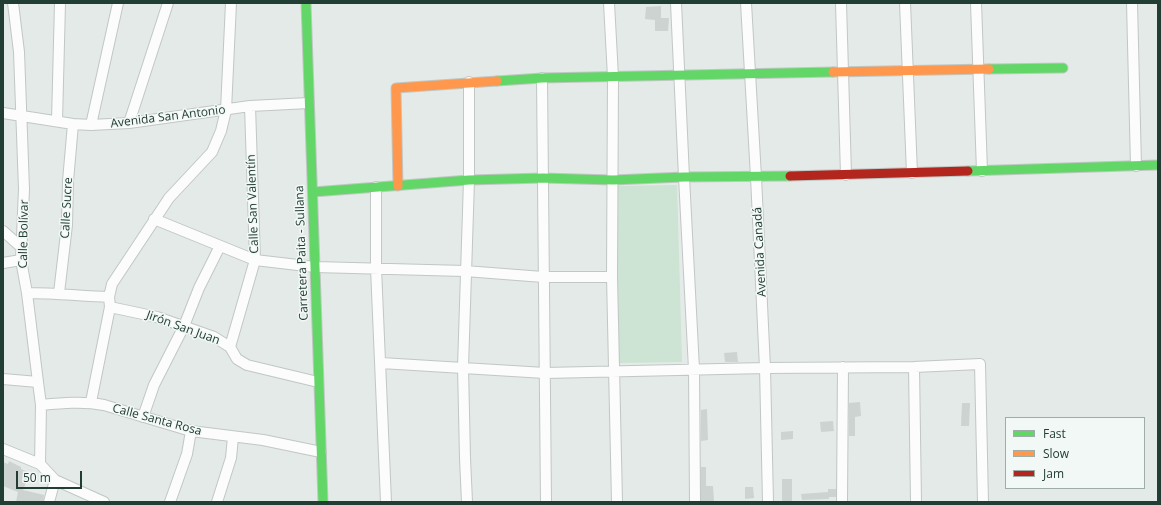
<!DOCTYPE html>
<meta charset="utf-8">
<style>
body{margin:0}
#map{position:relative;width:1161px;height:505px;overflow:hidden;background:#e4eae7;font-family:"Open Sans",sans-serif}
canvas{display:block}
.frame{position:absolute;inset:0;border:4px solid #223d34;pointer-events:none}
.legend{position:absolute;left:1005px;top:417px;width:140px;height:72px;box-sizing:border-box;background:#f2f8f5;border:1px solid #9fada8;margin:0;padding:5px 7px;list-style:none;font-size:12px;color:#223d34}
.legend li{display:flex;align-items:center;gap:8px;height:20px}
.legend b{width:20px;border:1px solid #9fada8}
.scale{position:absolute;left:16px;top:471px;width:66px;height:18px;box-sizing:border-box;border:2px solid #223d34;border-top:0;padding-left:5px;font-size:12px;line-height:14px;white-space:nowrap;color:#223d34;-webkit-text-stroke:3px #f2f8f5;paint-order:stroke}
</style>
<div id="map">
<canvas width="1161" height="505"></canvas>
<div class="frame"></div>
<ul class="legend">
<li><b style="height:5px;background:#63d668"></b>Fast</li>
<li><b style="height:5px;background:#ff974d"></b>Slow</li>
<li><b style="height:5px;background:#b3261e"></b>Jam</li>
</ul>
<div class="scale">50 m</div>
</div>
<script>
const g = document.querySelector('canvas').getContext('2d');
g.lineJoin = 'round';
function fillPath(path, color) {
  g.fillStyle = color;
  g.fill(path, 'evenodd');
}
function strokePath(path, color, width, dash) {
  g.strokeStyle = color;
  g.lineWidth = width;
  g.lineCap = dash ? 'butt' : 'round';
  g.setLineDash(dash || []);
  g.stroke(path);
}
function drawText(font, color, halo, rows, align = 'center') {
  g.font = font + ' "Open Sans",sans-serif';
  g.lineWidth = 3;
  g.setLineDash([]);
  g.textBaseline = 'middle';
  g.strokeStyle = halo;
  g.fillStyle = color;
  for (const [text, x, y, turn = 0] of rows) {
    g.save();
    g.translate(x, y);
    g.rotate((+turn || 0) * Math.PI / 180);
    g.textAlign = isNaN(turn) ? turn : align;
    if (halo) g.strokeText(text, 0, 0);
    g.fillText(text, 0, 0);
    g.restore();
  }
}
const green = new Path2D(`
 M677,185l5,177 -63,1 -5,-177z`);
const building = new Path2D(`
 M661,6v12h8l-1,13h-13v-11l-10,-1 1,-12z
 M737,352l1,10h-13l-1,-9z
 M860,402l1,14 -6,1v19h-6v-33z
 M962,403h8l-1,23h-8z
 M707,409l1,31 -7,1v-31z
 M833,421l1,10 -13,1 -1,-10z
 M793,431v8l-12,1v-8z
 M9,461l12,6v2l9,4 -7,17 21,5 -1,7h-27l2,-10 -15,-6v-24l5,2z
 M701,467h5v19h7l1,15 -13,1z
 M782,479h10v23h-10z
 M745,487h8l1,11 -9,1z
 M828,489h8v8h-7v2l-27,1 -1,-6 27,-2z`);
const street = new Path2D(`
 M13,3l6,49 5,137 -3,71 6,33 11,89 3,23 -1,59
 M609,3l4,74 -1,200 5,225
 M676,3l8,174 10,192 1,133
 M746,3l10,174 9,191 3,134
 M841,3l5,172
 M905,3l7,170
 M976,3l6,168
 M1132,3l4,163
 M542,78l4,424
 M3,113l70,11 18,1 38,-2 121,-17 59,-3
 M57,121l3,-118
 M129,123l39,-120
 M91,125l27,-122
 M376,187v81l10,234
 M154,219l101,41 60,7 150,4 78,6h69
 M3,231l18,16
 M3,263l18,-3
 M27,293c27,0 54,3 82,4
 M59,293l8,-68 1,-44 5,-57
 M110,307l47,10 57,20 16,10 7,12 10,6 71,17
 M230,347l25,-87 -5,-154
 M381,363l164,10 220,-5 149,-1 66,-3 3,138
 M914,367l2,135
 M3,379l35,3
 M91,402l19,-95 -1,-10 3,-13 57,-86 43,-46 9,-21 5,-21 5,-107
 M41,405c21,-2 42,-4 63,0l87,26 72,9 58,12
 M143,417l11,-32 30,-59 15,-38 21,-42
 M3,449l37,15 15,16 49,22
 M49,502l6,-22
 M170,502l17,-48 4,-23
 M217,502l14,-44 2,-21
 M467,502l-2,-44 -2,-91 6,-187v-98
 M842,502l1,-135`);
const fast = new Path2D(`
 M306,3l17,499
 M989,69l74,-1
 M497,81l45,-3 291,-6
 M968,171l190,-6
 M313,192l156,-12 74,-2 70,2 71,-3 106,-1`);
const slow = new Path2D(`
 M833,72l156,-3
 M398,186l-2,-98 101,-7`);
const jam = new Path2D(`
 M790,176l178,-5`);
const streetNames = [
 ["Avenida San Antonio",168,117,-7],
 ["Calle San Valentín",253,204,-92],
 ["Calle Sucre",67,208,-87],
 ["Calle Bolívar",24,234,-89],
 ["Avenida Canadá",760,252,-93],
 ["Carretera Paita - Sullana",302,253,-92],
 ["Jirón San Juan",183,328,20],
 ["Calle Santa Rosa",157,420,15]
];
fillPath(green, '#cde3d3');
fillPath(building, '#cdd3d0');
strokePath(street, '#c1c7c4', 12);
strokePath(fast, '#c0c7c4', 11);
strokePath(slow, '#c0c7c4', 11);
strokePath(jam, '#c0c7c4', 11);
strokePath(street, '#fbfcfb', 10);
strokePath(fast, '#63d668', 9);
strokePath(slow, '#ff974d', 9);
strokePath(jam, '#b3261e', 9);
drawText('12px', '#223d34', '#f2f8f5', streetNames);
</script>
